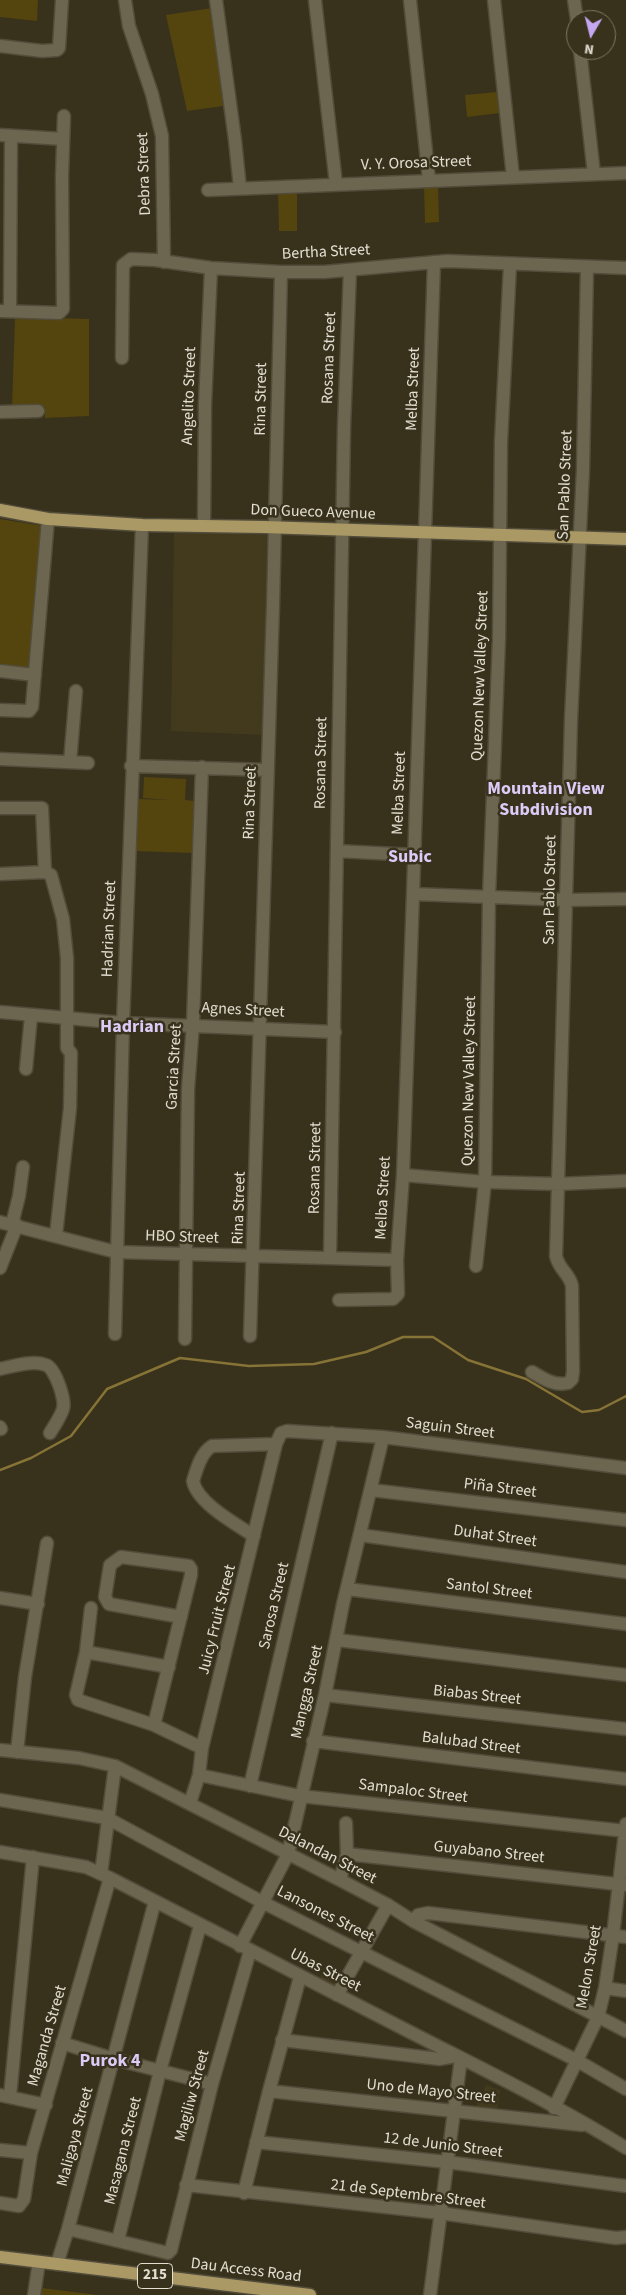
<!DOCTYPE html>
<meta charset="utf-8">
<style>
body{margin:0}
#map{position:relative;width:626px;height:2295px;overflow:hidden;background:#38311c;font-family:"Source Sans 3",sans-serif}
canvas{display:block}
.north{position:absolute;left:566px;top:10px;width:50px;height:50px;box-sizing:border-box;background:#38311c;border:1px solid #7c7664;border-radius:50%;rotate:188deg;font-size:14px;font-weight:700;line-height:20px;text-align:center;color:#e2ded1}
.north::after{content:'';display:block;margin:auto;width:18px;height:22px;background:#c4a7f1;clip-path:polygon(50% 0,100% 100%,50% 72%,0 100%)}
</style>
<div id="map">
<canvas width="626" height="2295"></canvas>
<div class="north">N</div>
</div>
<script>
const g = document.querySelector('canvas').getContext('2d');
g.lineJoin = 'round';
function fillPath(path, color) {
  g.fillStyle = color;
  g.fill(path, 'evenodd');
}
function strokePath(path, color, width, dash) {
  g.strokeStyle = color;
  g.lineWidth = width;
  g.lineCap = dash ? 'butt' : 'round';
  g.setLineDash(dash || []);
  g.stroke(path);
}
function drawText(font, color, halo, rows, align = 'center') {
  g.font = font + ' "Source Sans 3",sans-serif';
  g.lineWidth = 5;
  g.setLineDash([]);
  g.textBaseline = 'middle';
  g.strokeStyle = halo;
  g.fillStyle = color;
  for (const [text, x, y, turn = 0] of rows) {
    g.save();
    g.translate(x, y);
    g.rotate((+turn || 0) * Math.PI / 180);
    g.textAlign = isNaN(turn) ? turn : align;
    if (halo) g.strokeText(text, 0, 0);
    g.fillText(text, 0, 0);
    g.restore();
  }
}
const built = new Path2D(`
 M174,532l93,3 -4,200 -92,-4z
 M326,1964l18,9 -10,18 -15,-10z
 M486,2085l14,5 -3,22 -21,-3 2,-16h5z`);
const green = new Path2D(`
 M0,0h38l-1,21 -37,-4z
 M212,8l11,98 -36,5 -21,-96z
 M497,92l3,21 -33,4 -2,-22z
 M438,186l1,36 -14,1 -1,-36z
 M278,191h19v40h-18z
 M15,317l74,2v97l-44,2v-11h-33z
 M0,519l43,7 -15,147 -28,-4z
 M144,777l42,2 -1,21 10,1 -2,52 -58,-2 2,-52 34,1 -28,-2z
 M42,2288l56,7h-57z`);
const stream = new Path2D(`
 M0,1470l31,-12 40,-22 36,-47 73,-31 69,8 65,-2 52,-12 37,-15h30l35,23 58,19 56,33 17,-2 27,-14`);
const minor = new Path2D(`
 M125,0l4,26 23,68 10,42 2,126
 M216,0l19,140 5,48
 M315,0l21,184
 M410,0l19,180
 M494,0l19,177
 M574,0l3,20
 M0,46l42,5 15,-1 2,-2 3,-48
 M580,50l14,124
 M0,135l63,4
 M208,190l418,-17
 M0,311l59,2 4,-4 -1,-133 2,-60
 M10,311l1,-175
 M122,358l1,-93 8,-6 24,1 56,8 70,4h43l123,-11 179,7
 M0,412l38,-1
 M204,526l1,-122 6,-136
 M0,671l35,4
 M0,710l29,1 3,-4 16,-188
 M0,759l88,4
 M70,762l6,-71
 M131,766l137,4
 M0,808h42l3,64
 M337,851l77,4
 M0,874l45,-2 6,3 12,44 4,39v90l4,5 -1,55 -14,127
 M413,894l154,6 59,-1
 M0,1012l123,11 212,9
 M26,1069l5,-53
 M403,1175l82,7 74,2 67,-3
 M0,1222l116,30 281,8
 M12,1224l7,-28 4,-29
 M330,1257l14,-830 6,-157
 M476,1266l9,-84 4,-285 10,-259 2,-196 9,-177
 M0,1268l17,-43
 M339,1300l54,-1 5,-5 -1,-34 6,-85 10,-281 21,-632
 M115,1334l8,-311 19,-498
 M250,1336l23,-731 8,-333
 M185,1339l3,-250 5,-65 9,-257
 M0,1369c14,-3 32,-9 46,-4 9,3 20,35 17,44 -3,9 -9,17 -13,24
 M532,1372c12,7 22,14 36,11l4,-4 1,-8 -1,-85c-2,-12 -13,-16 -16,-30l15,-536 12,-251 4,-201
 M0,1427l1,2
 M371,1490l255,30
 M360,1535l266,37
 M254,1536c-18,-12 -57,-33 -61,-55 4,-13 8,-28 19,-35l64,-2
 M347,1589l279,35
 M0,1598l38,6
 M91,1608l-5,44 -10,43 2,5 76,25 48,23
 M337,1640l289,35
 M86,1652l83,15
 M325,1695l301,34
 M154,1725l37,-150v-6l-2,-3 -68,-9 -11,8 -5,32 4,7 72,13
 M313,1741l313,38
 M0,1750l79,8 36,8 225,114 48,25 25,16 213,110
 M17,1752l8,-75 22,-134
 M199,1775l101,21 326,35
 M250,1786l82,-353
 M0,1800l107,18 157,85 312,157 50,29
 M190,1803l9,-28 3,-27 74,-304 5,-11 6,-2 96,6 243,31
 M0,1852l86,15 24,11c100,52 200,103 300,154 72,37 147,73 216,116
 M347,1854l279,31
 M101,1874l14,-108
 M340,1880l7,-26 -1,-31
 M413,1921l5,-6 10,-2 198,24
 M240,1946l48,-92 37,-159 18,-91 40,-167
 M605,1988l21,3
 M337,1995l51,-90
 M282,2040l157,19 17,-3
 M62,2043l52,16 98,25
 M269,2091l313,34
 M0,2095l46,10
 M10,2096l23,-239
 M554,2108l44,-91 7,-29 8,-53 13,-111
 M256,2142l191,20 179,24
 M0,2150l31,3
 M186,2185l254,28 176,25 10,-1
 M244,2193l25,-102 31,-114
 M0,2203l19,3 5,-7 7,-46 79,-275
 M68,2229l100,24 3,-3 41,-166 38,-133
 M118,2240l42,-169 40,-145
 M57,2264l11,-35 87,-328
 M34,2295l5,-33
 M430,2295l31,-237`);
const major = new Path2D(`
 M0,510l48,9 94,6 122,2 362,12
 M0,2257l310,38`);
const shields = [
 [155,2276,35]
];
const shieldNames = [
 ["215",155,2276]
];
const streetNames = [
 ["V. Y. Orosa Street",416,164,-2],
 ["Debra Street",145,174,-92],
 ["Bertha Street",326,253,-3],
 ["Rosana Street",330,358,-88],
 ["Melba Street",414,389,-88],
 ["Angelito Street",190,396,-88],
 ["Rina Street",262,399,-89],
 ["San Pablo Street",566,485,-88],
 ["Don Gueco Avenue",313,513,2],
 ["Quezon New Valley Street",481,676,-88],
 ["Rosana Street",322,763,-89],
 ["Melba Street",400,793,-88],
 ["Rina Street",251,803,-88],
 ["San Pablo Street",551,890,-89],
 ["Hadrian Street",110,929,-88],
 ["Agnes Street",243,1011,3],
 ["Garcia Street",175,1067,-87],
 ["Quezon New Valley Street",470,1081,-89],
 ["Rosana Street",316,1168,-89],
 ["Melba Street",384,1198,-87],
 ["Rina Street",240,1208,-88],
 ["HBO Street",182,1238,2],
 ["Saguin Street",450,1429,7],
 ["Piña Street",500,1489,7],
 ["Duhat Street",495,1537,8],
 ["Santol Street",489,1590,7],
 ["Sarosa Street",275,1606,-77],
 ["Juicy Fruit Street",218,1620,-76],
 ["Mangga Street",308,1692,-77],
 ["Biabas Street",477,1696,6],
 ["Balubad Street",471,1744,7],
 ["Sampaloc Street",413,1792,7],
 ["Guyabano Street",489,1853,6],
 ["Dalandan Street",327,1856,27],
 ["Lansones Street",325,1915,27],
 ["Melon Street",590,1967,-80],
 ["Ubas Street",325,1971,27],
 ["Maganda Street",48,2036,-74],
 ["Uno de Mayo Street",431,2092,6],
 ["Magiliw Street",193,2096,-75],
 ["Maligaya Street",76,2137,-75],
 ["12 de Junio Street",443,2146,7],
 ["Masagana Street",124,2151,-76],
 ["21 de Septembre Street",408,2195,7],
 ["Dau Access Road",246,2271,7]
];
const neighbourhoodNames = [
 ["Mountain View",546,790],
 ["Subdivision",546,811],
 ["Subic",410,858],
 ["Hadrian",132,1028],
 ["Purok 4",110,2062]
];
fillPath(built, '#433a1e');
fillPath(green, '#54440d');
strokePath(stream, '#867336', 2.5);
strokePath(minor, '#524c3a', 15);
strokePath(major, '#524c3a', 15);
strokePath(minor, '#6c654f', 12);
strokePath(major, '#aa9965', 12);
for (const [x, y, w] of shields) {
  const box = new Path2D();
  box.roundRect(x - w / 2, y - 12.5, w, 25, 4);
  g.fillStyle = '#38311c';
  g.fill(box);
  strokePath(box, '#e2ded1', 1);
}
drawText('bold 15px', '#e2ded1', null, shieldNames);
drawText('16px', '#e2ded1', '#38311c', streetNames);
drawText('bold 18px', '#dbcbf6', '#38311c', neighbourhoodNames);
</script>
